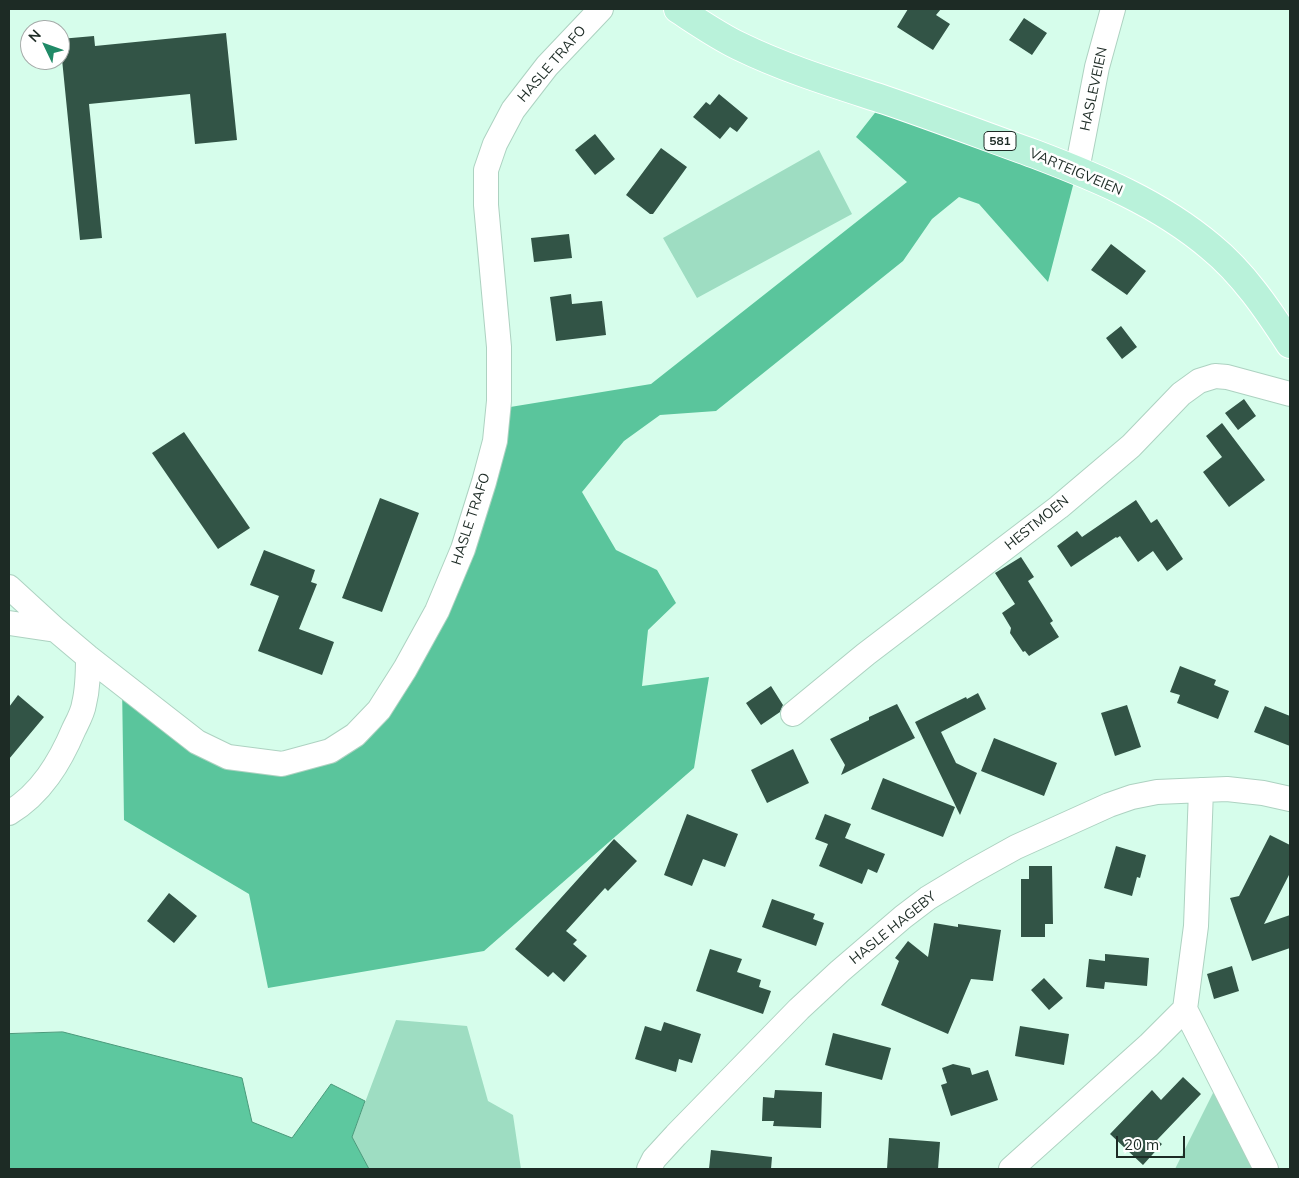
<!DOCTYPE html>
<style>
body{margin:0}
#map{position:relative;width:1299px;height:1178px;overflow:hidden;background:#d6fdeb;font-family:Mulish,sans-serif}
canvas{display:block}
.frame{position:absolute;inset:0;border:10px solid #1d2b25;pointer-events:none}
.north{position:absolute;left:20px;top:20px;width:50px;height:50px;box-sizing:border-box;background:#fff;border:1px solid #a5aaa8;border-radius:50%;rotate:312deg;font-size:14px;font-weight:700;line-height:20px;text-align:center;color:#1d2b25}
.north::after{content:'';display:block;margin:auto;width:18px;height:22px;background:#208a67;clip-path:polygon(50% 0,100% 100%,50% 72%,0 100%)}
.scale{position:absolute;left:1116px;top:1136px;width:69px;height:22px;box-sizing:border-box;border:2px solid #1d2b25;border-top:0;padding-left:6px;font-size:15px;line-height:18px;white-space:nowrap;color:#1d2b25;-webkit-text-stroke:4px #fff;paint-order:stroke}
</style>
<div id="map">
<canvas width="1299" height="1178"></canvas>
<div class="frame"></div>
<div class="north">N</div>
<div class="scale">20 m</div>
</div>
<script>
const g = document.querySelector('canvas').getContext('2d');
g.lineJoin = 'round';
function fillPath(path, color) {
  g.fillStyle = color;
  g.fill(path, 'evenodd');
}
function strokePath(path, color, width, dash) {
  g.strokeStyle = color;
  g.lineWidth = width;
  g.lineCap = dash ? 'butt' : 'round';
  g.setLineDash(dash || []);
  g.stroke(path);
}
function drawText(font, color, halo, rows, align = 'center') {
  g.font = font + ' Mulish,sans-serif';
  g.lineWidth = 5;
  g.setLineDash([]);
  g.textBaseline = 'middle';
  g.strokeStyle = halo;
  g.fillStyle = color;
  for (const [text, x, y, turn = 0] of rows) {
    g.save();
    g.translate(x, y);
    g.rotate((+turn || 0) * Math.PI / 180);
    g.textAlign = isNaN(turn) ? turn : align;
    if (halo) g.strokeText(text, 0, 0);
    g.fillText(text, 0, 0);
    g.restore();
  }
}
const green = new Path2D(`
 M819,150l33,64 -155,84 -34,-60z
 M396,1020l71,6 21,75 25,14 8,54h-152l-17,-32z
 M1216,1087l39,82h-80z`);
const forest = new Path2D(`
 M885,100l192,70 -29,112 -69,-78 -20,-7 -27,22 -29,42 -187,150 -56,4 -36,26 -42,51 34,58 41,20 19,33 -28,27 -6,56 67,-9 -15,91 -210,183 -216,37 -19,-94 -125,-74 -2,-136 47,37 84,40 102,-26 82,-124 61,-202 153,-25 256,-202 -51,-45z`);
const water = new Path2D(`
 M63,1032l179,46 10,44 40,16 39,-54 34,17 -13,36 17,32h-360v-135z`);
const building = new Path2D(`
 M908,9h33l-5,6 14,9 -17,26 -36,-23z
 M1024,18l23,15 -15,22 -23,-15z
 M226,33l11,107 -42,4 -5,-50 -101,10 13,134 -22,2 -20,-201 34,-3 1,10z
 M719,94l29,24 -11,14 -7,-5 -10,12 -27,-22 13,-15 4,3z
 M595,134l20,25 -20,16 -20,-25z
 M661,148l26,19 -34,47h-3l-24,-19z
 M569,234l3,24 -38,4 -3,-24z
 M1111,244l35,27 -19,24 -36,-25z
 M571,294l1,10 30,-3 4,34 -50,6 -6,-44z
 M1121,326l16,21 -15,12 -16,-21z
 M1244,399l12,17 -18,14 -13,-17z
 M1222,423l43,57 -36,27 -26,-35 19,-15 -16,-21z
 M184,432l66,96 -32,21 -66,-96z
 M380,498l39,15 -37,99 -40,-14z
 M1136,500l15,23 6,-4 26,40 -16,12 -14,-20 -15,11 -18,-26 -3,2 -1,-1 -45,30 -14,-21 20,-15 5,6z
 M264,550l51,20 -4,12 6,2 -18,45 35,13 -12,33 -64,-24 21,-55 -29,-11z
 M1021,557l13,20 -6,4 25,40 -3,2 9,14 -30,19 -4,-5 -2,1 -13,-19 1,-5 -9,-15 13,-9 -20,-31z
 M1180,666l36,14 -2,5 15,6 -11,28 -41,-16 3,-8 -10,-3z
 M771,686l12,19 -3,7 -19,13 -15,-22z
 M978,693l8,16 -45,23 15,31 21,10 -17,42 -45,-93 51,-25 1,2z
 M18,695l26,22 -35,42v-52z
 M897,704l18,34 -74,37 4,-10 -15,-26 39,-19v-3z
 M1127,705l14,42 -26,9 -14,-43z
 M1265,706l25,10v30l-36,-14z
 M994,738l63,25 -13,33 -63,-25z
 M793,749l16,34 -42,20 -16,-33z
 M883,778l72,29 -12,30 -72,-28z
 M687,814l51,20 -13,33 -22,-8 -11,27 -28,-11z
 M825,814l26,10 -6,14 40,16 -8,19 -9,-4 -6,15 -43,-18 9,-22 -13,-5z
 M1270,835l20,10v28l-26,51 26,-9v33l-38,13 -22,-63 9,-2z
 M614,839l23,22 -29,30 -3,-3 -39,43 11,9 -4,4 14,12 -23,26 -11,-10 -5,5 -33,-28z
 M1116,846l30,9 -6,23 -3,-1 -5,19 -28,-8z
 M1029,866h23l1,58h-8v13h-24v-58h8z
 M169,893l28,23 -23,27 -27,-22z
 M772,899l43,15 -2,5 11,4 -8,23 -54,-19z
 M934,923l24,4v-3l43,6 -8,51 -22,-2 -23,55 -67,-29 18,-44 -4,-3 13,-17 20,16z
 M710,949l32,10 -5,13 24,8 -2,7 12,4 -8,23 -67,-23z
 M1105,954l44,4 -2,28 -42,-4 -1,7 -18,-2 3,-28 16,2z
 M1232,966l7,25 -25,8 -7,-25z
 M1044,978l19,20 -14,12 -18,-20z
 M664,1022l37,12 -9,29 -13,-4 -3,13 -41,-13 10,-33 16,5z
 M1020,1026l49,8 -5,31 -49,-9z
 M833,1033l58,15 -9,32 -57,-15z
 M953,1064l17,4 2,7 16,-5 10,30 -47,16 -10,-31 6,-2 -5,-15z
 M1183,1077l18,17 -44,46 5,4 -19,21 -33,-31 42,-44 9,10z
 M775,1090l47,2 -1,36 -48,-2 1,-5h-12l1,-24 11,1z
 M889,1138l51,4 -2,27h-51z
 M711,1150l61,7 -1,12h-62z`);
const street = new Path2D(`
 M1077,170l20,-103 16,-58
 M9,587l47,43
 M9,623l47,7 32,27 109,85 31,15 54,7 48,-13 25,-16 24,-25 26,-41 32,-58 26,-62 21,-67 11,-41 4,-40v-54l-13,-142v-35l9,-26 18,-34 34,-44 54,-57
 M793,714l73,-60 193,-147 72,-61 50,-52 18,-13 16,-5 12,1 63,17
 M9,813c32,-19 51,-51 65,-84 4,-8 9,-17 10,-25 4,-16 4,-31 4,-47
 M1185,1009l81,160
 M649,1169l5,-10 22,-24 123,-126 41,-38 63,-54 25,-19 43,-26 45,-25 93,-42 23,-8 25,-5 70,-3 36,4 27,6
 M1011,1169l138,-124 36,-36 11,-83 5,-136`);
const primary = new Path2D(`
 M678,9c20,13 40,27 61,37 47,23 97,38 146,54 50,17 100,36 150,54 63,24 124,49 176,93 32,26 57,63 79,97`);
const shields = [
 [1000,141,32]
];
const shieldNames = [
 ["581",1000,141]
];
const streetNames = [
 ["HASLE TRAFO",552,64,-49],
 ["HASLEVEIEN",1094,89,-78],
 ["VARTEIGVEIEN",1076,172,23],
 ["HASLE TRAFO",471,519,-72],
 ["HESTMOEN",1037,523,-39],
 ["HASLE HAGEBY",893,928,-39]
];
fillPath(green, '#9eddc2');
fillPath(forest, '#5ac59c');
fillPath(water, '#5dc89f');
strokePath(water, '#4a997a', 1);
fillPath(building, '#325446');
strokePath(street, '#add2c1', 26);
strokePath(primary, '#fff', 30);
strokePath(street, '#fff', 24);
strokePath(primary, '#b9f2da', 28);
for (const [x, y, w] of shields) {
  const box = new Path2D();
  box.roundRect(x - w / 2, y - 9.5, w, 19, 4);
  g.fillStyle = '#fff';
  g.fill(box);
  strokePath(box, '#1d2b25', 1);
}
drawText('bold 12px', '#1d2b25', null, shieldNames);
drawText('14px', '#1d2b25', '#fff', streetNames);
</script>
